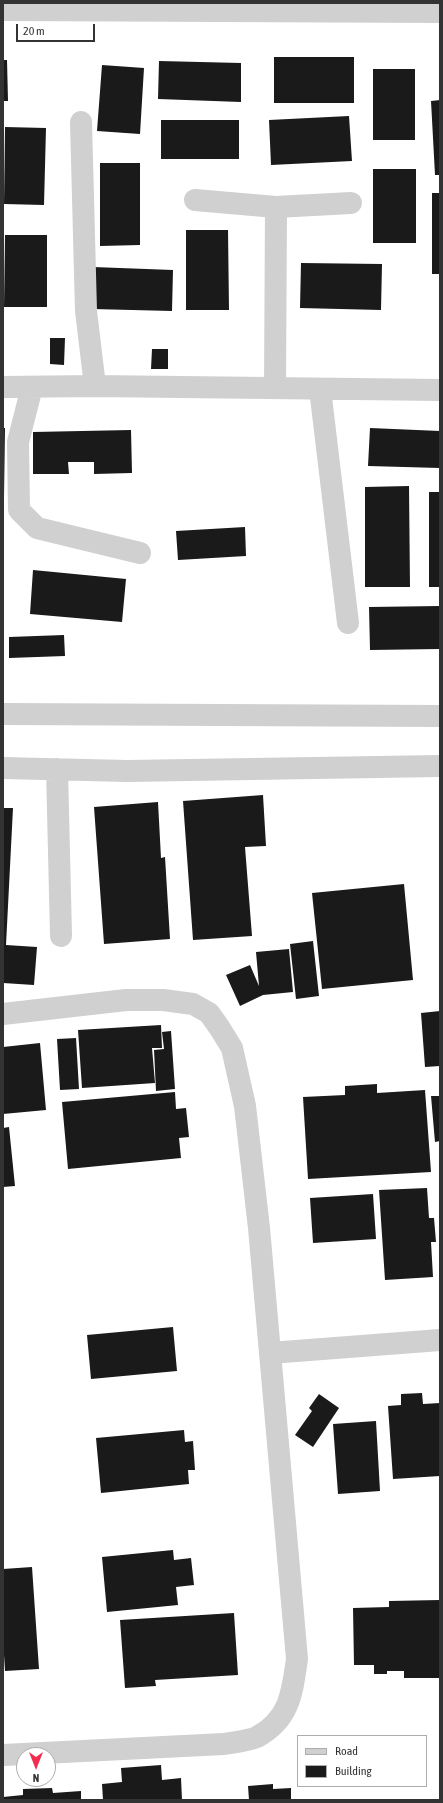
<!DOCTYPE html>
<style>
body{margin:0}
#map{position:relative;width:443px;height:1803px;overflow:hidden;background:#fff;font-family:"Asap Condensed",sans-serif}
canvas{display:block}
.frame{position:absolute;inset:0;border:4px solid #333;pointer-events:none}
.legend{position:absolute;left:297px;top:1735px;width:130px;height:52px;box-sizing:border-box;background:#fff;border:1px solid #adadad;margin:0;padding:5px 7px;list-style:none;font-size:12px;color:#333}
.legend li{display:flex;align-items:center;gap:8px;height:20px}
.legend b{width:20px;border:1px solid #adadad}
.north{position:absolute;left:16px;top:1747px;width:40px;height:40px;box-sizing:border-box;background:#fff;border:1px solid #adadad;border-radius:50%;rotate:180deg;font-size:11px;font-weight:700;line-height:16px;text-align:center;color:#333}
.north::after{content:'';display:block;margin:auto;width:14px;height:18px;background:#f22c4e;clip-path:polygon(50% 0,100% 100%,50% 72%,0 100%)}
.scale{position:absolute;left:16px;top:24px;width:79px;height:18px;box-sizing:border-box;border:2px solid #333;border-top:0;padding-left:5px;font-size:12px;line-height:14px;white-space:nowrap;color:#333;-webkit-text-stroke:3px #fff;paint-order:stroke}
</style>
<div id="map">
<canvas width="443" height="1803"></canvas>
<div class="frame"></div>
<ul class="legend">
<li><b style="height:5px;background:#d0d0d0"></b>Road</li>
<li><b style="height:11px;background:#1a1a1a"></b>Building</li>
</ul>
<div class="north">N</div>
<div class="scale">20 m</div>
</div>
<script>
const g = document.querySelector('canvas').getContext('2d');
g.lineJoin = 'round';
function fillPath(path, color) {
  g.fillStyle = color;
  g.fill(path, 'evenodd');
}
function strokePath(path, color, width, dash) {
  g.strokeStyle = color;
  g.lineWidth = width;
  g.lineCap = dash ? 'butt' : 'round';
  g.setLineDash(dash || []);
  g.stroke(path);
}
const building = new Path2D(`
 M274,57h80v46h-80z
 M3,60h4l1,41h-5z
 M159,61l82,2v39l-83,-3z
 M102,65l42,3 -4,66 -43,-3z
 M373,69h42v71h-42z
 M440,100v75h-5l-4,-74z
 M349,116l3,45 -81,4 -2,-45z
 M161,120h78v39h-78z
 M5,127l41,1 -2,77 -40,-1z
 M100,163h40v82l-40,1z
 M373,169h43v74h-43z
 M432,193h8v81h-8z
 M186,230h42l1,80h-43z
 M5,235h42v72h-43z
 M301,263l81,1 -1,46 -81,-2z
 M93,267l80,3 -1,41 -80,-2z
 M50,338h15l-1,27 -14,-1z
 M152,349h16v20h-17z
 M3,428h2l-1,69h-1z
 M370,428l70,3v37l-72,-2z
 M131,430l1,43 -38,1v-12h-26l1,12h-36v-42z
 M409,486l1,101h-45v-100z
 M429,492h11v95h-11z
 M245,527l1,29 -68,4 -2,-29z
 M33,570l93,9 -4,43 -92,-8z
 M440,606v43l-70,1 -1,-43z
 M64,635l1,21 -56,2v-21z
 M263,795l3,51 -21,1 7,89 -59,4 -10,-139z
 M158,802l3,56 4,-1 5,82 -66,5 -10,-137z
 M3,808h10l-7,137 31,2 -3,38 -31,-2z
 M404,884l9,96 -91,9 -10,-96z
 M313,941l6,55 -23,3 -6,-55z
 M289,949l4,43 -30,3 -23,11 -14,-31 24,-10 9,21 -3,-34z
 M440,1011v55l-15,1 -4,-54z
 M161,1025l1,23h-10l3,35 -73,5 -4,-58z
 M171,1031l4,58 -19,2 -2,-41 10,-1 -2,-17z
 M76,1038l3,51 -19,1 -3,-51z
 M40,1043l6,67 -43,4v-67z
 M377,1084v9l48,-3 6,82 -123,7 -5,-82 42,-2v-9z
 M175,1092l1,17 10,-1 3,29 -10,1 2,20 -113,11 -6,-67z
 M431,1096h9v45l-5,1z
 M9,1127l6,59 -12,1v-59z
 M427,1188l2,30h5l2,24h-5l2,35 -48,3 -6,-90z
 M373,1194l3,45 -63,4 -3,-45z
 M173,1327l4,44 -86,8 -4,-44z
 M422,1393l1,11 17,-1v73l-47,3 -5,-73 13,-1v-11z
 M319,1394l20,14 -26,39 -18,-12 17,-24 -3,-3z
 M376,1421l4,70 -42,3 -5,-70z
 M184,1430l1,12 8,-1 2,29h-7l1,14 -88,9 -5,-55z
 M173,1550l1,10 17,-2 3,27 -18,2 2,18 -71,7 -5,-55z
 M32,1567l7,102 -34,2 -2,-32v-70z
 M440,1600v78h-36v-7h-17v3h-13v-9h-20l-1,-57 36,-1v-6z
 M234,1613l4,62 -83,5 1,6 -31,2 -5,-68z
 M161,1765l1,15 19,-2 1,22h-79l-1,-16 20,-2 -1,-14z
 M273,1784v5l18,-1v12h-42l-1,-14z
 M52,1788l1,5 28,-2v9h-78v-3l20,-2v-6z`);
const minor = new Path2D(`
 M3,10l437,2
 M81,122l5,189 9,75
 M195,200l81,7 75,-4
 M3,387l92,-1 345,4
 M32,387l-14,55 1,68 18,18 103,25
 M275,388l1,-181
 M320,389l28,234
 M3,714l437,2
 M3,768l124,3 313,-5
 M57,769l4,167
 M3,1014l123,-14h37l30,4 16,9 10,14 13,21 13,58 14,122 38,431c-5,34 -7,60 -40,78 -9,4 -22,5 -33,7l-221,11
 M270,1353l170,-13`);
fillPath(building, '#1a1a1a');
strokePath(minor, '#d0d0d0', 22);
</script>
